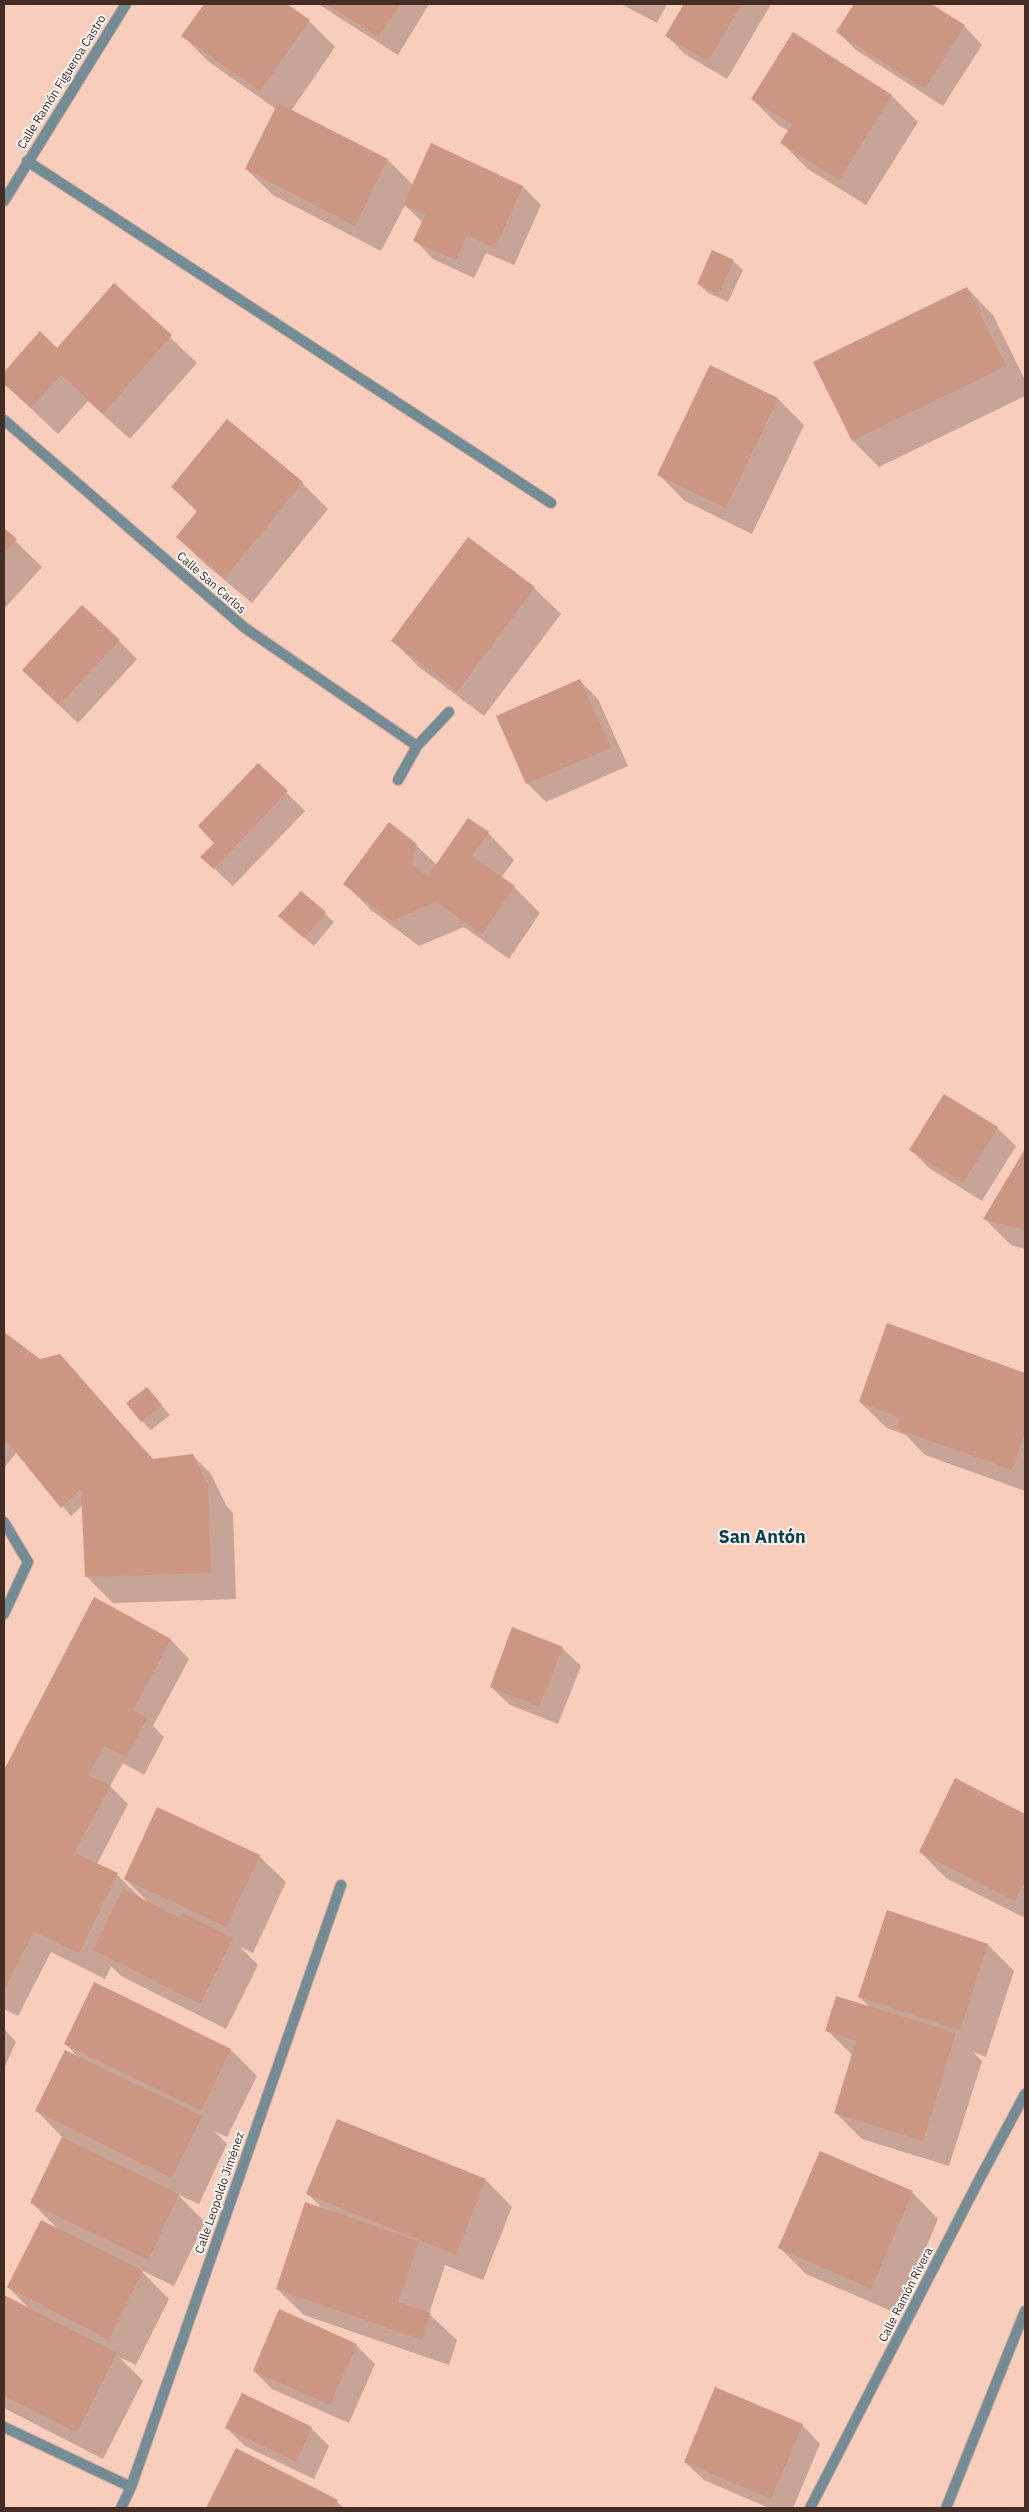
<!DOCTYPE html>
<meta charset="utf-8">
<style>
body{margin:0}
#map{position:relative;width:1029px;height:2512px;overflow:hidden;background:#f9cdbb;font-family:"IBM Plex Sans",sans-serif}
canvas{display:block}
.frame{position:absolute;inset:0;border:5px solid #432d25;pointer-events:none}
</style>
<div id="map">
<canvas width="1029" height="2512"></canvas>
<div class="frame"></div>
</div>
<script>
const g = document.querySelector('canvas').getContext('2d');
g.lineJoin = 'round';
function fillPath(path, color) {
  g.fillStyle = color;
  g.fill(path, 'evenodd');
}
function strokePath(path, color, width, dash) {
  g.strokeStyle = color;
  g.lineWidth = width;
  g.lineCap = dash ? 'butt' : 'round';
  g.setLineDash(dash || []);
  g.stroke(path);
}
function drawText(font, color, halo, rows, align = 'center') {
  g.font = font + ' "IBM Plex Sans",sans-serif';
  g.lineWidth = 4;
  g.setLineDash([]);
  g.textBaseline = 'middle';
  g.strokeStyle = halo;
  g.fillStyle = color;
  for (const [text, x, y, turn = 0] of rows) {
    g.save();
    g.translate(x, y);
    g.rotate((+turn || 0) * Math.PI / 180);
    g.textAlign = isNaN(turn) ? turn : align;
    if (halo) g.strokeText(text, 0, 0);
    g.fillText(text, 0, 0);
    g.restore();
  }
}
const shadow = new Path2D(`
 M205,4h80l24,17 26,26 -44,64 97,49 25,25 19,-40 91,42 18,18 -27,60 -28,-12 -12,25 -41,-19 -18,-19 8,-17 -18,-18 -24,46 -108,-56 -27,-26 30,-60 -67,-47 -26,-26z
 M318,4h111l-31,51z
 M621,4h46l-10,19z
 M685,4h86l-44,75 -42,-25 -18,-18z
 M855,4h73l36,22 18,19 -39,61 -87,-56 -18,-18z
 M892,96l26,26 -52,83 -58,-36 -26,-26 7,-12 -11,-6 -26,-26z
 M733,261l10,9 -15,32 -20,-9 -9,-9z
 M115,285l82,78 -67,76 -42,-38 -30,33 -54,-51v-9l36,-41 18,16z
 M967,288l26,27 32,65v16l-146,71 -26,-26 -38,-79z
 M710,367l68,32 26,26 -52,109 -67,-33 -26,-26z
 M227,421l75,62 26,26 -76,94 -48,-40 -27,-26 20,-25 -25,-25z
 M4,530l38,37 -38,42z
 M534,588l27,26 -77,102 -65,-49 -26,-26z
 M119,641l18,18 -59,64 -36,-34z
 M580,681l18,18 30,67 -82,36 -19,-19z
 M258,765l47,46 -72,75 -31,-29 14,-14z
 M468,819l20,14 26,27 -13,18 13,9 26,26 -31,46 -45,-32 -45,19 -48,-36 -26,-26 71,-39 21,20z
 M301,892l33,30 -20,24 -25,-21z
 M997,1128l19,18 -34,55 -53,-33 -18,-18z
 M1025,1151v98l-14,-4 -26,-26z
 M888,1324l137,50v117l-100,-36 -19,-20 -19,-7 -27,-26z
 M4,1333l36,27 20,-5 94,105 38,-5 19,19 15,31 7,8 3,86 -123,4 -27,-27 -3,-71 -12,11 -54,-64 -13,16z
 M147,1389l23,26 -19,15 -9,-9z
 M95,1599l76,41 18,19 -36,67 11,11 -20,38 -21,-12 -13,23 18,18 -31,60 20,11 25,24 7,4 -24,-24 134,-23 27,26 -33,71 -13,-6 18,18 -32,64 -105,-53 -10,-10 -6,13 -54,-27 -33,64 -14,-7v-234z
 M562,1648l19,18 -23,58 -48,-19 -19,-18z
 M956,1780l69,35v103l-79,-40 -26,-26z
 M988,1945l26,26 -28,86 -13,-5 9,9 -33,105 -87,-27 -26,-26 17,-57 -26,-26 44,-22 -12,-11z
 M4,2029l12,13 -12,26z
 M66,2044l165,6 26,26 -30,61 -13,-6 13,13 -28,60 -22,-10 28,28 -31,64 -35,-17 30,30 -33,66 -17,-8 24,24 -40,78 -99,-51v-112l27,14 -23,-23 51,-57 -27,-27 31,-65 -26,-27 42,-53z
 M337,2120l149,60 26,27 -29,73 -38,-15 -16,49 28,26 -8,25 -145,-50 -27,-26 46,-80 -15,-15z
 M912,2192l26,27 -40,95 -92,-40 -26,-26z
 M356,2345l19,19 -26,59 -77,-34 -18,-18z
 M802,2425l18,19 -27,64h-24l-65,-28 -19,-18z
 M227,2428h84l18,18 -15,33 -69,-33z
 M236,2450l101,52 7,6h-137z`);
const building = new Path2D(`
 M204,4h83l23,16 -50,71 -79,-55z
 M326,4h74l-21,33z
 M684,4h58l-34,57 -43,-25z
 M854,4h77l34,21 -40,64 -89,-57z
 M793,32l99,63 -53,85 -59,-37 12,-19 -41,-25z
 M278,103l110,56 -33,67 -110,-57z
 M431,143l92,43 -28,62 -28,-13 -11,25 -43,-19 12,-26 -22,-10z
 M712,250l22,10 -15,34 -22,-10z
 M114,283l58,52 -69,79 -42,-39 -30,33 -27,-24v-12l36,-41 17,17z
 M967,287l39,79 -154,75 -39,-79z
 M710,365l68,33 -52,110 -69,-33z
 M227,419l76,63 -78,96 -49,-41 22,-27 -27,-23z
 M4,528l13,11 -13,15z
 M468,537l67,50 -77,104 -67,-50z
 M82,605l38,35 -61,65 -37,-35z
 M580,679l31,69 -85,36 -30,-68z
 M258,763l30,28 -74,78 -14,-12 14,-14 -16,-17z
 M468,818l21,14 -17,24 43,30 -33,48 -46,-32 -44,19 -49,-37 46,-62 28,22 -6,20 17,12z
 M301,891l25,21 -22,26 -26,-22z
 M944,1094l54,33 -35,56 -54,-33z
 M1025,1149v81l-42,-11z
 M887,1323l138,50v59l-13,38 -115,-41 4,-11 -42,-16z
 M4,1332l36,27 20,-5 92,105 41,-5 15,31 3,88 -126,4 -4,-88 -20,19 -57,-70z
 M147,1387l15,18 -21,17 -15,-19z
 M94,1597l77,42 -38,71 14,8 -21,39 -22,-11 -16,30 23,9 -37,68 44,20 -39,80 -45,-21 -30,58v-220z
 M512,1627l51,20 -24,60 -49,-20z
 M955,1778l70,36v67l-10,20 -96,-49z
 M157,1807l103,48 -34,72 -102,-48z
 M123,1889l57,29 3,-5 50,25 -33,66 -107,-54z
 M887,1910l101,34 -28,87 -102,-34z
 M94,1982l137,67 -30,62 -137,-67z
 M836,1996l120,37 -33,108 -89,-28 22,-72 -31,-10z
 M65,2050l137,66 -30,62 -137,-67z
 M337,2119l149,60 -30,76 -150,-61z
 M62,2137l117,57 -31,66 -118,-57z
 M820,2151l93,40 -42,98 -93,-41z
 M305,2202l114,39 -21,61 33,11 -9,27 -146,-51z
 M41,2220l102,51 -34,69 -102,-53z
 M4,2295l113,58 -40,80 -73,-37z
 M279,2309l78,35 -27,61 -77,-34z
 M715,2387l88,37 -32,75 -87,-37z
 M242,2393l70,34 -16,35 -71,-34z
 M236,2448l102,52 -4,8h-128z`);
const service = new Path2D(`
 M946,2508l79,-197`);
const minor = new Path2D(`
 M27,161l524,342
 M4,201l122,-197
 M4,420l241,208 172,118
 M398,780l19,-34 32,-34
 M4,1522l24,40 -24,52
 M4,2427l127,60
 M121,2508l10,-21 210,-602
 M810,2508l169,-328 46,-86`);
const streetNames = [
 ["Calle Ramón Figueroa Castro",62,82,-58],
 ["Calle San Carlos",211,583,41],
 ["Calle Leopoldo Jiménez",220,2193,-71],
 ["Calle Ramón Rivera",906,2295,-63]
];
const districtNames = [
 ["San Antón",762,1538]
];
fillPath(shadow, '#0003');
fillPath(building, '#cb9782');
strokePath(service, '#d1aa9a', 12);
strokePath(minor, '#d1aa9a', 12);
strokePath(service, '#738c95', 10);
strokePath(minor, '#738c95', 10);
drawText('12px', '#432d25', '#fdf7f5', streetNames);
drawText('bold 18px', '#053d4d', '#fdf7f5', districtNames);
</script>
